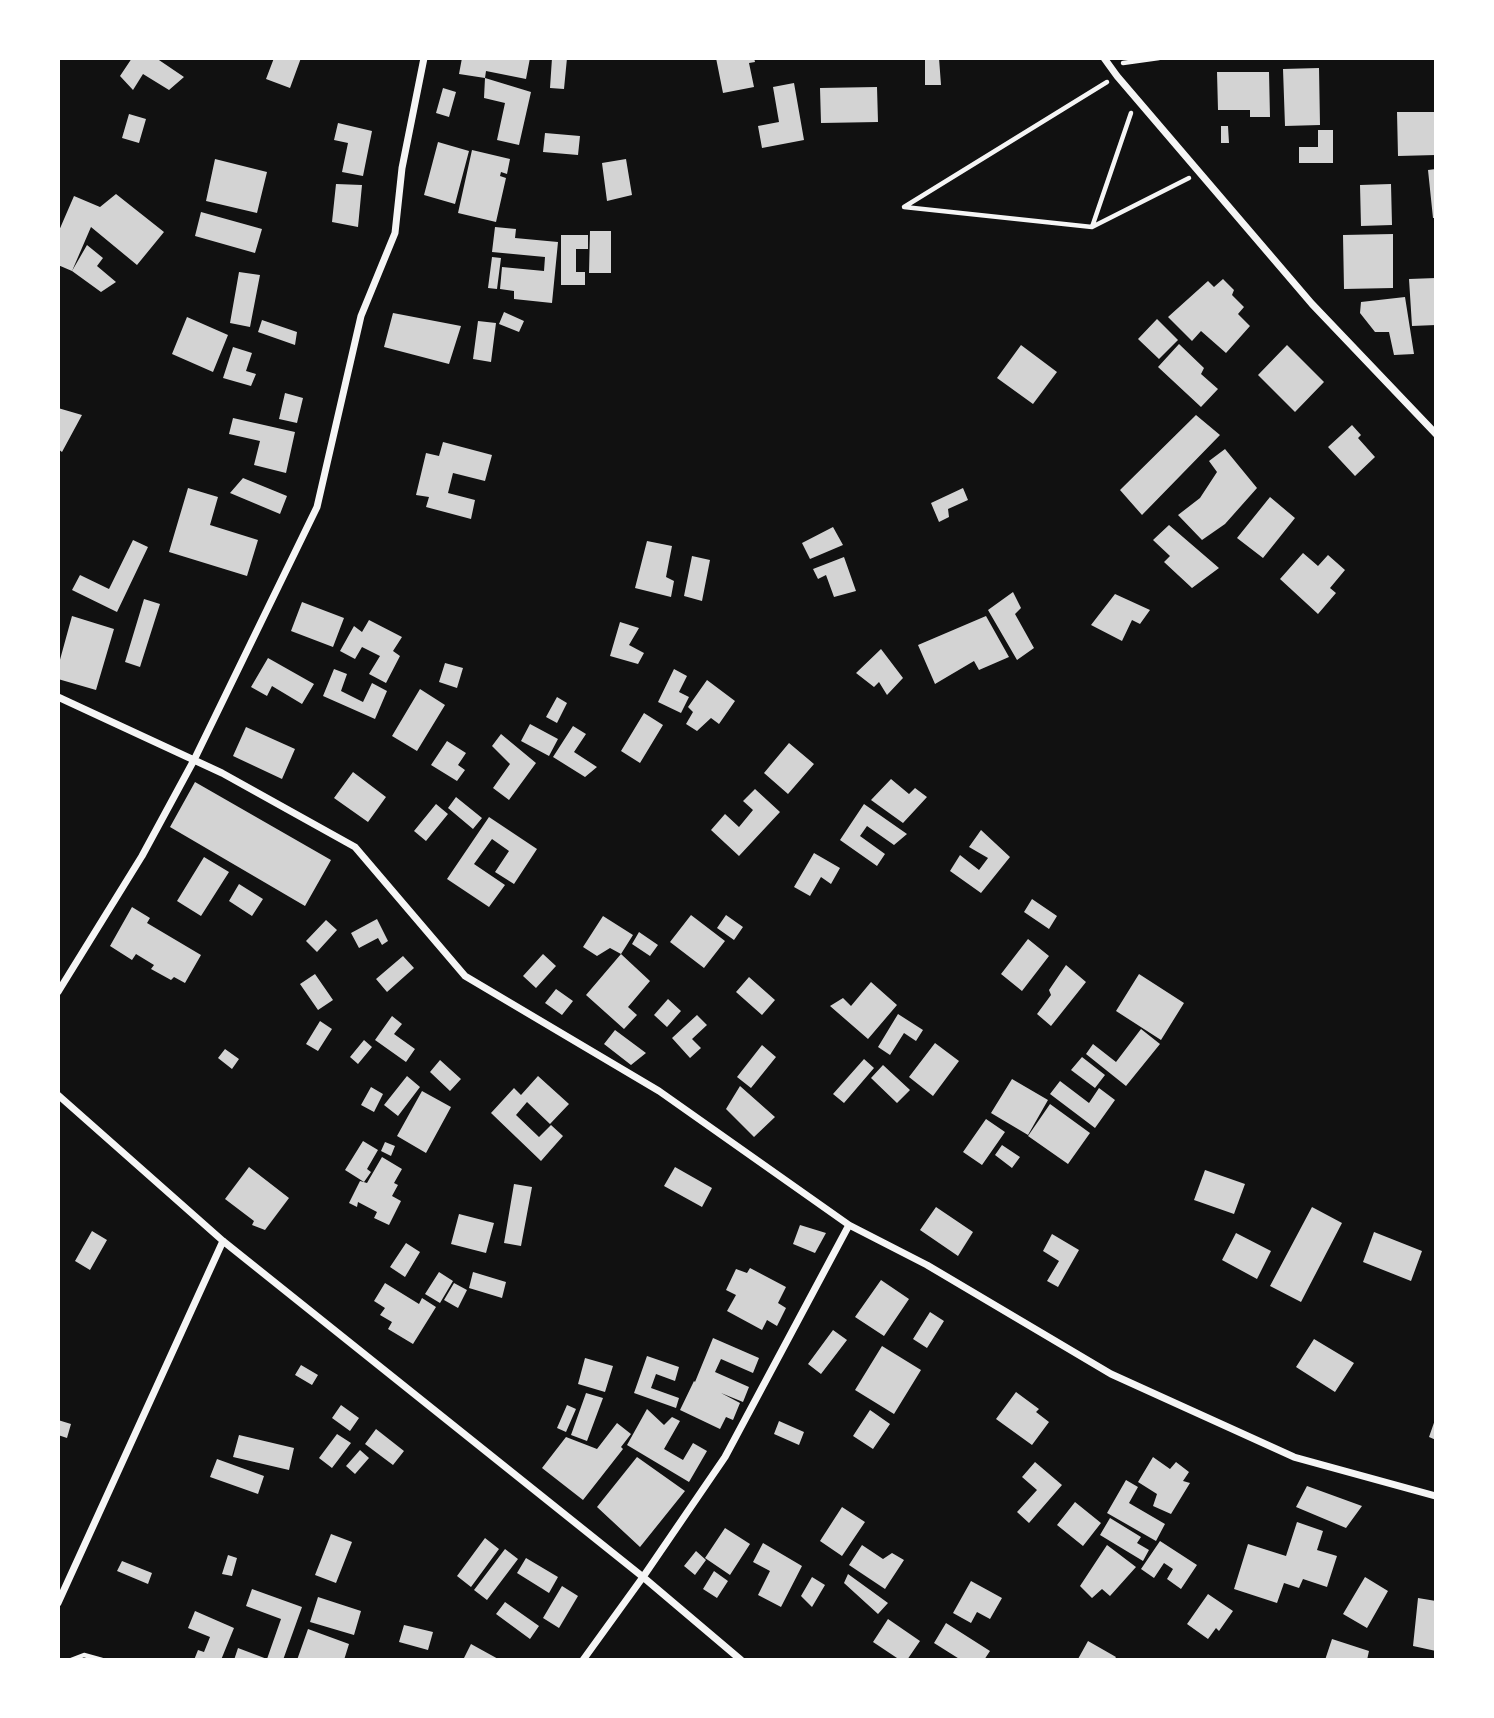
<!DOCTYPE html>
<style>
body{margin:0}
#map{position:relative;width:1494px;height:1718px;overflow:hidden;background:#111;font-family:"Exo 2",sans-serif}
canvas{display:block}
.frame{position:absolute;inset:0;border:60px solid #fff;pointer-events:none}
</style>
<div id="map">
<canvas width="1494" height="1718"></canvas>
<div class="frame"></div>
</div>
<script>
const g = document.querySelector('canvas').getContext('2d');
g.lineJoin = 'round';
function fillPath(path, color) {
  g.fillStyle = color;
  g.fill(path, 'evenodd');
}
function strokePath(path, color, width, dash) {
  g.strokeStyle = color;
  g.lineWidth = width;
  g.lineCap = dash ? 'butt' : 'round';
  g.setLineDash(dash || []);
  g.stroke(path);
}
const building = new Path2D(`
 M132,58h24l28,19 -15,13 -26,-16 -10,16 -13,-14z
 M274,58h27l-11,30 -24,-9z
 M462,58l53,1 15,-1 -4,21 -40,-8 -1,7 -26,-4z
 M552,58h15l-3,31 -14,-1z
 M716,58h38l1,4 -6,1 5,24 -31,6z
 M925,58h14l2,27h-16z
 M1319,68l1,57 -35,1 -2,-57z
 M1217,72h52l1,45h-20v-7h-32z
 M485,78l46,14 -12,53 -22,-5 8,-37 -21,-5z
 M794,83l10,57 -42,8 -4,-22 21,-4 -6,-35z
 M877,87l1,35 -57,1 -1,-35z
 M443,88l13,4 -7,25 -13,-4z
 M1397,112h39v43l-38,1z
 M129,114l17,5 -7,24 -17,-5z
 M338,123l34,8 -9,45 -21,-4 6,-29 -14,-3z
 M1221,126h7l1,17h-8z
 M1318,130h15v33h-34v-16h19z
 M545,133l35,3 -2,19 -35,-3z
 M438,142l31,9 -14,53 -31,-9z
 M472,150l38,9 -3,15 -6,-2 -1,4 6,2 -10,44 -38,-9z
 M215,159l52,13 -10,41 -51,-12z
 M626,159l6,36 -25,6 -5,-38z
 M1436,169v49h-3l-5,-48z
 M336,184l26,1 -4,42 -26,-5z
 M1391,184l1,41 -31,1 -1,-41z
 M116,194l48,38 -27,33 -46,-38 -19,44 15,-26 16,13 -6,8 19,16 -15,10 -29,-21 -14,-6v-32l16,-37 26,11z
 M201,212l61,17 -7,24 -60,-17z
 M495,227l21,2 -1,9 43,4 -6,61 -38,-4v-8l-14,-2 2,-22 42,4 1,-14 -53,-5z
 M590,231h21v42h-22z
 M1393,234v54l-49,1 -1,-54z
 M561,235h27v14h-12v23h9v13h-24z
 M492,257l9,1 -4,31 -9,-1z
 M239,272l21,3 -10,52 -20,-4z
 M1436,278v47l-24,1 -3,-47z
 M1223,279l11,11 -2,5 12,12 -6,7 12,12 -24,27 -25,-22 -9,10 -24,-24 40,-36 6,6z
 M1405,297l9,57 -20,1 -5,-23h-14l-15,-19 1,-11z
 M504,312l20,9 -5,11 -20,-8z
 M393,313l68,13 -12,38 -65,-17z
 M187,317l41,18 -15,37 -41,-18z
 M1157,319l21,21 -19,19 -21,-20z
 M262,320l35,12 -2,13 -37,-13z
 M478,321l18,2 -5,39 -18,-3z
 M1179,344l25,24 -3,6 17,15 -17,18 -43,-40z
 M1021,345l36,27 -24,32 -36,-26z
 M1287,345l37,37 -29,30 -37,-37z
 M233,347l19,6 -6,18 10,3 -5,12 -28,-8z
 M285,393l18,5 -6,25 -18,-4z
 M58,408l24,7 -20,37 -4,-3z
 M1196,415l24,20 -78,80 -22,-25z
 M233,418l62,14 -9,41 -32,-8 6,-24 -31,-7z
 M1352,425l9,10 -3,3 17,19 -20,19 -27,-29z
 M443,442l49,13 -7,26 -32,-8 -5,20 27,7 -4,19 -45,-12 3,-10 -13,-2 10,-42 13,3z
 M1225,449l32,39 -32,36 -23,16 -24,-25 22,-17 17,-26 -8,-11z
 M243,478l44,18 -7,18 -50,-21z
 M188,488l30,9 -8,28 48,15 -11,36 -78,-24z
 M963,488l5,12 -20,9 1,8 -10,5 -8,-19z
 M1270,497l25,21 -32,40 -26,-20z
 M1169,525l50,43 -27,20 -28,-26 6,-6 -17,-16z
 M833,527l10,18 -33,14 -8,-16z
 M133,540l15,7 -31,65 -45,-22 8,-15 29,14z
 M647,541l25,5 -6,31 8,4 -3,16 -36,-9z
 M1303,553l15,13 10,-11 17,15 -15,18 6,5 -18,21 -38,-35z
 M692,556l18,4 -8,41 -18,-5z
 M844,557l12,34 -22,6 -8,-22 -8,4 -5,-10z
 M1013,592l8,16 -6,6 19,34 -17,12 -29,-50z
 M1115,594l35,16 -10,14 -8,-4 -10,21 -31,-16z
 M144,599l16,5 -20,63 -15,-5z
 M302,602l42,16 -11,29 -42,-16z
 M72,616l42,13 -18,61 -38,-11v-12z
 M986,616l23,41 -30,13 -5,-9 -39,23 -17,-39z
 M369,620l33,17 -9,14 7,5 -14,27 -17,-9 11,-18 -18,-9 -7,12 -15,-8 14,-25 8,6z
 M620,622l19,6 -10,17 15,8 -6,11 -28,-8z
 M881,649l22,29 -16,17 -8,-13 -5,5 -18,-14z
 M268,658l46,26 -12,20 -30,-18 -5,10 -16,-9z
 M445,663l18,5 -6,20 -18,-6z
 M334,669l13,5 -6,17 22,11 9,-19 15,8 -12,28 -52,-23z
 M674,669l13,7 -8,16 10,5 -8,16 -23,-11z
 M707,680l28,21 -16,23 -8,-6 -14,13 -11,-7 7,-12 -5,-5z
 M420,689l25,16 -28,46 -25,-15z
 M557,697l10,6 -10,20 -11,-6z
 M644,713l19,12 -23,38 -19,-12z
 M530,724l28,15 -9,17 -28,-15z
 M573,726l13,8 -12,18 23,15 -12,10 -32,-20z
 M246,727l49,22 -13,30 -49,-23z
 M501,734l35,29 -27,37 -16,-12 17,-24 -18,-18z
 M447,741l19,12 -8,12 7,5 -8,11 -26,-16z
 M789,743l25,21 -26,30 -24,-21z
 M353,772l33,25 -18,25 -34,-24z
 M891,779l18,15 6,-6 12,9 -24,26 -32,-23z
 M195,782l136,78 -26,46 -135,-79z
 M755,789l25,23 -41,44 -28,-26 14,-16 14,13 14,-17 -10,-9z
 M456,797l26,21 -9,11 -25,-21z
 M436,804l12,10 -22,27 -12,-10z
 M864,804l43,30 -13,11 -27,-19 -7,10 25,18 -8,12 -37,-26z
 M489,817l48,32 -23,35 -19,-12 14,-21 -17,-12 -18,25 31,21 -16,22 -42,-28z
 M981,830l29,27 -29,36 -31,-22 10,-16 19,15 9,-12 -19,-11z
 M814,853l26,15 -9,16 -10,-7 -11,19 -16,-9z
 M204,857l25,15 -28,44 -24,-15z
 M239,884l24,15 -11,17 -23,-15z
 M1032,899l25,17 -8,13 -25,-17z
 M132,907l18,11 -3,5 54,32 -16,28 -11,-6 -3,3 -20,-11 3,-4 -18,-11 -4,6 -22,-14z
 M691,915l34,26 -21,27 -34,-26z
 M726,915l17,12 -9,13 -17,-12z
 M603,916l30,19 -12,19 -11,-6 -13,8 -14,-9z
 M377,919l11,22 -6,4 -4,-7 -19,10 -8,-15z
 M326,920l11,10 -20,22 -11,-11z
 M639,932l19,13 -8,11 -18,-12z
 M1028,939l21,17 -27,35 -21,-17z
 M543,954l13,12 -20,22 -13,-12z
 M621,954l29,27 -22,26 9,8 -13,14 -38,-34z
 M403,956l11,12 -27,24 -11,-13z
 M1066,965l20,17 -35,44 -14,-12 14,-19 -2,-5z
 M315,974l18,26 -15,10 -18,-26z
 M1139,974l45,29 -23,37 -45,-29z
 M749,977l26,23 -13,15 -26,-23z
 M871,982l26,23 -29,34 -38,-33 13,-8 8,8z
 M556,989l17,12 -11,14 -17,-12z
 M668,999l13,12 -14,16 -13,-12z
 M898,1014l25,16 -7,11 -12,-8 -14,22 -12,-8z
 M697,1015l10,10 -15,14 9,9 -11,10 -18,-20z
 M392,1016l10,8 -8,10 21,15 -9,13 -31,-22z
 M320,1021l12,8 -14,22 -12,-7z
 M1141,1029l19,15 -34,42 -40,-32 7,-10 23,18z
 M615,1030l31,23 -15,12 -27,-21z
 M364,1040l8,7 -14,17 -8,-7z
 M935,1043l24,18 -26,35 -24,-19z
 M762,1045l14,12 -25,31 -14,-11z
 M225,1049l14,10 -7,10 -14,-11z
 M1082,1057l23,18 -10,13 -24,-18z
 M864,1059l10,9 -30,35 -11,-9z
 M440,1060l21,19 -11,12 -20,-19z
 M883,1065l27,25 -13,13 -26,-25z
 M407,1076l13,11 -22,29 -14,-11z
 M538,1076l31,28 -19,20 -23,-22 -11,13 23,22 12,-12 12,11 -22,25 -50,-48 23,-25 7,7z
 M1012,1079l36,21 -20,35 -37,-22z
 M1060,1081l29,22 10,-15 16,12 -20,28 -45,-34z
 M740,1086l35,31 -21,20 -28,-28z
 M371,1087l12,7 -9,18 -13,-7z
 M422,1091l29,16 -25,46 -29,-17z
 M1050,1104l40,29 -22,31 -40,-28z
 M986,1119l19,13 -23,33 -19,-13z
 M363,1141l15,9 -11,19 4,3 -7,10 -19,-12z
 M385,1142l10,4 -4,10 -10,-5z
 M1002,1145l18,12 -8,11 -17,-13z
 M382,1157l20,12 -8,14 4,2 -6,11 9,5 -12,24 -15,-7 3,-6 -19,-10 -1,5 -8,-4 11,-22 7,2z
 M249,1167l40,31 -24,32 -13,-5 2,-4 -29,-22z
 M675,1167l37,21 -10,19 -38,-21z
 M1205,1170l40,14 -11,30 -40,-14z
 M514,1184l18,3 -11,59 -17,-3z
 M936,1207l37,25 -15,24 -38,-26z
 M1312,1207l30,16 -41,79 -31,-16z
 M459,1214l35,9 -8,30 -35,-9z
 M800,1225l26,8 -11,20 -22,-9z
 M92,1231l15,9 -17,30 -15,-9z
 M1374,1232l48,19 -11,30 -48,-19z
 M1236,1233l35,18 -14,28 -35,-19z
 M1052,1234l27,16 -21,37 -11,-6 12,-20 -16,-10z
 M406,1243l14,9 -15,25 -15,-10z
 M750,1268l36,19 -8,16 8,5 -9,18 -10,-6 -5,10 -35,-19 9,-16 -10,-5 10,-21 11,4z
 M439,1272l14,9 -13,22 -15,-9z
 M473,1272l33,10 -4,16 -33,-10z
 M881,1280l28,19 -25,37 -29,-19z
 M385,1283l34,21 3,-6 14,9 -23,37 -25,-15 4,-7 -12,-7 5,-7 -11,-7z
 M454,1283l13,7 -9,18 -14,-8z
 M930,1312l14,9 -17,27 -14,-9z
 M833,1330l14,10 -26,34 -13,-10z
 M713,1338l46,20 -6,15 -32,-14 -6,13 34,15 -6,15 -22,-9 19,10 -7,17 -7,-3 -6,12 -40,-19 14,-29 1,1z
 M1314,1339l40,24 -19,29 -39,-25z
 M882,1346l39,24 -27,44 -39,-24z
 M647,1356l32,11 -4,14 -19,-7 -5,14 28,10 -3,10 -42,-15z
 M585,1358l28,8 -8,26 -27,-8z
 M301,1365l17,10 -6,10 -17,-10z
 M1016,1392l23,17 -3,3 13,10 -17,23 -36,-26z
 M586,1393l17,5 -16,43 -16,-6z
 M341,1405l18,13 -9,13 -18,-13z
 M567,1405l9,4 -10,23 -9,-4z
 M647,1409l17,16 8,-8 8,4 -16,28 19,11 10,-17 14,8 -18,31 -62,-37z
 M870,1410l20,14 -17,25 -20,-13z
 M1436,1417v23l-7,-3z
 M58,1420l13,4 -4,14 -9,-3z
 M779,1421l25,11 -5,13 -25,-11z
 M617,1423l14,11 -10,13 2,2 -40,51 -41,-32 24,-31 31,12z
 M376,1429l28,22 -11,14 -28,-21z
 M337,1434l14,9 -19,25 -13,-10z
 M239,1435l55,13 -5,22 -56,-13z
 M360,1450l9,8 -14,16 -9,-8z
 M637,1457l48,34 -45,56 -43,-40z
 M1153,1457l17,12 6,-7 13,10 -6,9 7,2 -19,31 -18,-8 4,-12 -19,-12z
 M217,1459l47,17 -6,18 -48,-17z
 M1035,1462l27,23 -33,38 -12,-11 20,-22 -15,-13z
 M1126,1480l12,7 -9,16 36,21 -9,17 -49,-28z
 M1307,1486l55,20 -16,22 -50,-21z
 M1075,1502l26,21 -18,23 -26,-21z
 M842,1507l23,15 -23,34 -22,-15z
 M1110,1518l31,19 -4,6 12,7 -6,11 -43,-26z
 M1297,1522l26,9 -6,19 20,6 -10,31 -24,-8 -4,9 -15,-5 -7,20 -43,-14 14,-45 38,12z
 M725,1528l25,16 -20,31 -25,-17z
 M331,1534l21,8 -16,41 -21,-8z
 M485,1538l14,11 -28,38 -14,-11z
 M1160,1541l37,24 -16,24 -14,-10 6,-10 -9,-6 -10,15 -13,-9z
 M763,1543l39,23 -21,41 -23,-12 12,-24 -17,-9z
 M862,1545l21,14 9,-6 12,7 -19,29 -36,-24z
 M1107,1545l29,22 -26,29 -8,-7 -10,9 -12,-12z
 M505,1549l13,10 -31,41 -13,-10z
 M696,1551l10,9 -11,15 -11,-9z
 M228,1555l9,3 -5,18 -10,-2z
 M526,1558l32,19 -9,16 -32,-20z
 M122,1561l30,12 -4,11 -31,-13z
 M714,1571l14,10 -11,17 -14,-9z
 M848,1574l40,29 -10,11 -34,-31z
 M812,1577l13,8 -13,22 -11,-11z
 M1365,1577l23,14 -21,37 -24,-14z
 M971,1581l31,17 -12,21 -13,-7 -6,11 -18,-10z
 M562,1586l16,10 -19,32 -16,-10z
 M252,1589l50,18 -19,53h-49l4,-12 29,11 14,-40 -35,-13z
 M1208,1594l25,17 -14,20 -3,-3 -8,11 -21,-15z
 M318,1597l43,14 -7,24 -44,-13z
 M1418,1598l18,3v50l-23,-5z
 M505,1602l34,24 -9,13 -34,-25z
 M195,1611l39,17 -13,32h-27l4,-10 6,2 6,-15 -22,-9z
 M888,1619l32,22 -13,19h-7l-27,-18z
 M946,1623l44,28 -6,9h-23l-27,-17z
 M404,1625l29,7 -5,18 -29,-8z
 M308,1629l41,15 -5,16h-47z
 M1332,1639l37,12 -2,9h-23l-6,-2v2h-13z
 M1088,1641l28,16 -2,3 -36,-1z
 M471,1644l29,16h-37z`);
const path = new Path2D(`
 M1123,63l36,-5
 M1131,113l-39,114 97,-49
 M1092,227l-188,-20 203,-125
 M71,1660l13,-5 18,5`);
const minor = new Path2D(`
 M1104,58l13,18 195,228 124,130
 M58,697l164,76 133,74 110,129 194,115 190,134 78,40 184,109 183,83 142,39
 M58,992l84,-136 52,-96 123,-253 44,-191 34,-83 7,-65 22,-110
 M58,1095l165,146 420,336 98,83
 M58,1603l165,-362
 M583,1660l60,-83 82,-120 124,-232`);
fillPath(building, '#d3d3d3');
strokePath(path, '#f5f5f5', 4.5);
strokePath(minor, '#f5f5f5', 7);
</script>
